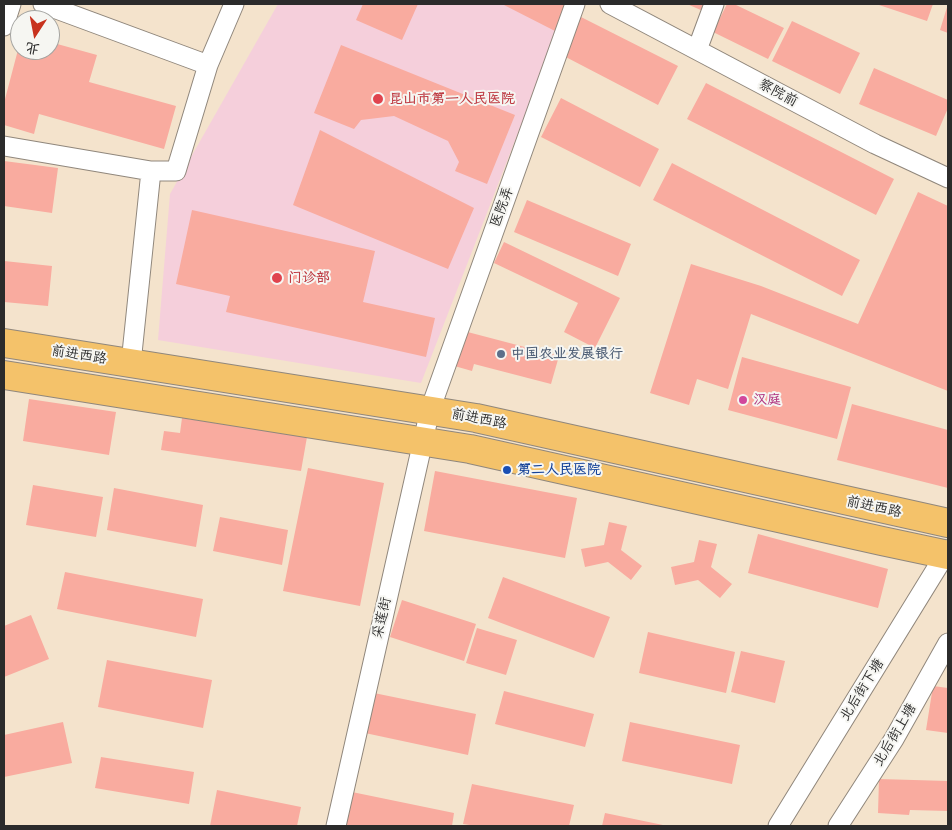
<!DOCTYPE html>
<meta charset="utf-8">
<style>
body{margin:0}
#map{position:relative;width:952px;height:830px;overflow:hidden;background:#f4e3cc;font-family:"Playpen Sans","LXGW WenKai TC",sans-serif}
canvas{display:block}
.frame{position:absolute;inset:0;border:5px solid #2b2b2b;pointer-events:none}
.north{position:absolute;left:10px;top:10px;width:50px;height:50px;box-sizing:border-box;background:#f6f6f2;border:1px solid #a5a5a2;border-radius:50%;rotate:191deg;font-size:14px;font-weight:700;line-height:20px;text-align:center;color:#2b2b2b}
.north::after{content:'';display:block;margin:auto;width:18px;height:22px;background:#c8321e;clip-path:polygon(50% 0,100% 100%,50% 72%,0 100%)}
</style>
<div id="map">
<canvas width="952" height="830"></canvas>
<div class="frame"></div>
<div class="north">北</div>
</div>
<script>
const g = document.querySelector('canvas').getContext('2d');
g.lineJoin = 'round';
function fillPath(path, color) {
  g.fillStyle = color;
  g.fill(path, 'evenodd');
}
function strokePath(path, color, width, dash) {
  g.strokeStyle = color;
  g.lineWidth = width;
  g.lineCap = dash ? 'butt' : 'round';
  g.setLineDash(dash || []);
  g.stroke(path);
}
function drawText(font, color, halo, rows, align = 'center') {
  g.font = font + ' "Playpen Sans","LXGW WenKai TC",sans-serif';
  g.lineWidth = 4;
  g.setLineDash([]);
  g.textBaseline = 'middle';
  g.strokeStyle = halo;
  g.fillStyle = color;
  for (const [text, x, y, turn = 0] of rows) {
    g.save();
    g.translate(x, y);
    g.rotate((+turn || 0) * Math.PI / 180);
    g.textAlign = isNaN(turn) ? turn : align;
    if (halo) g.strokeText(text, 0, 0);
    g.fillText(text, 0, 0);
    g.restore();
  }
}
const built = new Path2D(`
 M278,4h290l-147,379 -263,-43 12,-146z`);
const building = new Path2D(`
 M363,4h55l-16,36 -46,-20z
 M502,4h67l-14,27z
 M687,4h20l-4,7z
 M727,4h7l50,24 -16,31 -55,-27z
 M876,4h57l-6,17z
 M948,4v29l-8,-3z
 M28,15l18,4 -1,1h-18z
 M579,16l99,50 -20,39 -98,-51z
 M792,21l68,32 -20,41 -68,-33z
 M50,42l47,13 -8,27 87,24 -12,43 -125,-35 -5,20 -30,-9v-22l15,-57 1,4h30z
 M341,45l174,70 -28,69 -32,-13 4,-9 -11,-21 -54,-25 -33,4 -7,9 -40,-16z
 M874,68l74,32v8l-12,28 -77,-32z
 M706,83l188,96 -18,36 -189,-96z
 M561,98l98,51 -19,38 -99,-50z
 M320,130l154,78 -26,61 -155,-64z
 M4,161l54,7 -6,45 -48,-7z
 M672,163l188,97 -18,36 -189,-96z
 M918,192l30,14v185l-197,-77 -23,75 -31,-10 -8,26 -39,-12 41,-129 70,22 97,38z
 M527,200l104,44 -13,32 -104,-44z
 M192,210l183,41 -12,51 72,16 -9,39 -200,-45 4,-16 -54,-12z
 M504,242l116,56 -25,50 -31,-16 14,-29 -84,-40z
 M4,261l48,5 -4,40 -44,-4z
 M460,330l99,26 -8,28 -77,-20 -2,7 -21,-6z
 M742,357l109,30 -14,52 -109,-29z
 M29,399l87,13 -7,43 -86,-14z
 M852,404l96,26v58l-111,-28z
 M182,418l125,19 -6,34 -140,-21 3,-19 16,2z
 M308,468l76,15 -24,123 -77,-15z
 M435,471l142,27 -12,60 -141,-27z
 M33,485l70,12 -7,40 -70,-12z
 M114,488l89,17 -7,42 -89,-17z
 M220,517l68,13 -6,35 -69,-14z
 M609,522l18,4 -6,24 21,16 -11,14 -23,-18 -23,5 -4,-18 23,-4z
 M758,534l130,35 -10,39 -130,-35z
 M699,540l18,4 -6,23 21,17 -12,14 -22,-18 -23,5 -4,-18 23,-5z
 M65,572l138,27 -7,38 -139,-28z
 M503,577l107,40 -16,41 -106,-40z
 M402,600l74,24 -12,37 -74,-24z
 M31,615l18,44 -45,18v-51z
 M477,628l40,12 -11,35 -40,-12z
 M648,632l87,20 -9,41 -87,-20z
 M741,651l44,10 -10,42 -44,-11z
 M107,660l105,20 -9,48 -105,-21z
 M933,686l15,2v45l-22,-3z
 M504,691l90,23 -9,33 -90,-23z
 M374,693l102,21 -8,41 -103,-22z
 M63,722l9,41 -68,14v-42z
 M630,722l110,23 -8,39 -110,-23z
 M101,757l93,15 -5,32 -94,-16z
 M879,779l69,2v30l-38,-1 -1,5 -31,-2z
 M472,784l102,21 -5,21h-93l-13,-2z
 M217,790l84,17 -4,19h-87z
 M352,792l102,21 -2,13h-107z
 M605,813l58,12v1h-61z`);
const minor = new Path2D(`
 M43,4l165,61 -32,106h-25
 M610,4l265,140 73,34
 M4,26l7,-22
 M697,50l17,-46
 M208,65l26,-61
 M4,146l147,25 -20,192
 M336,826l94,-416 145,-406
 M778,826l170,-276
 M838,826l56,-87 54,-96`);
const primary = new Path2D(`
 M4,343l472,75 472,105
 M4,375l466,74 412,92 66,14`);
const markers = [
 [378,99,6,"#e0444e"],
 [277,278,6,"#e0444e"],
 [501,354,5,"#5c6f8a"],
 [743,400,5,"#d1479c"],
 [507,470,5,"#1a4fb4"]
];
const streetNames = [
 ["察院前",778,93,28],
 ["医院弄",502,207,-70],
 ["前进西路",79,355,9],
 ["前进西路",479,419,11],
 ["前进西路",874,507,12],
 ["采莲街",382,618,-77],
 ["北后街下塘",862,690,-58],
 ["北后街上塘",895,735,-59]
];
const healthNames = [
 ["昆山市第一人民医院",389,99],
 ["门诊部",288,278]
];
const serviceNames = [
 ["中国农业发展银行",511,354]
];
const hotelNames = [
 ["汉庭",753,400]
];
const transitNames = [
 ["第二人民医院",517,470]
];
fillPath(built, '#f5cfdb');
fillPath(building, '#f9ab9f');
strokePath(minor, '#90877c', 21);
strokePath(primary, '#90877c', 30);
strokePath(minor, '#fff', 19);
strokePath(primary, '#f4c26a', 28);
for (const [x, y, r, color] of markers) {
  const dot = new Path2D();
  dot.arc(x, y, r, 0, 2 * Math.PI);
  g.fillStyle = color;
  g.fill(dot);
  strokePath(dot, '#f6f6f2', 2);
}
drawText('14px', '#2b2b2b', '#f6f6f2', streetNames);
drawText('bold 14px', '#be3a42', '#f6f6f2', healthNames, 'left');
drawText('bold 14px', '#4e5e75', '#f6f6f2', serviceNames, 'left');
drawText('bold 14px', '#b23c85', '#f6f6f2', hotelNames, 'left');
drawText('bold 14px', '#164399', '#f6f6f2', transitNames, 'left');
</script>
